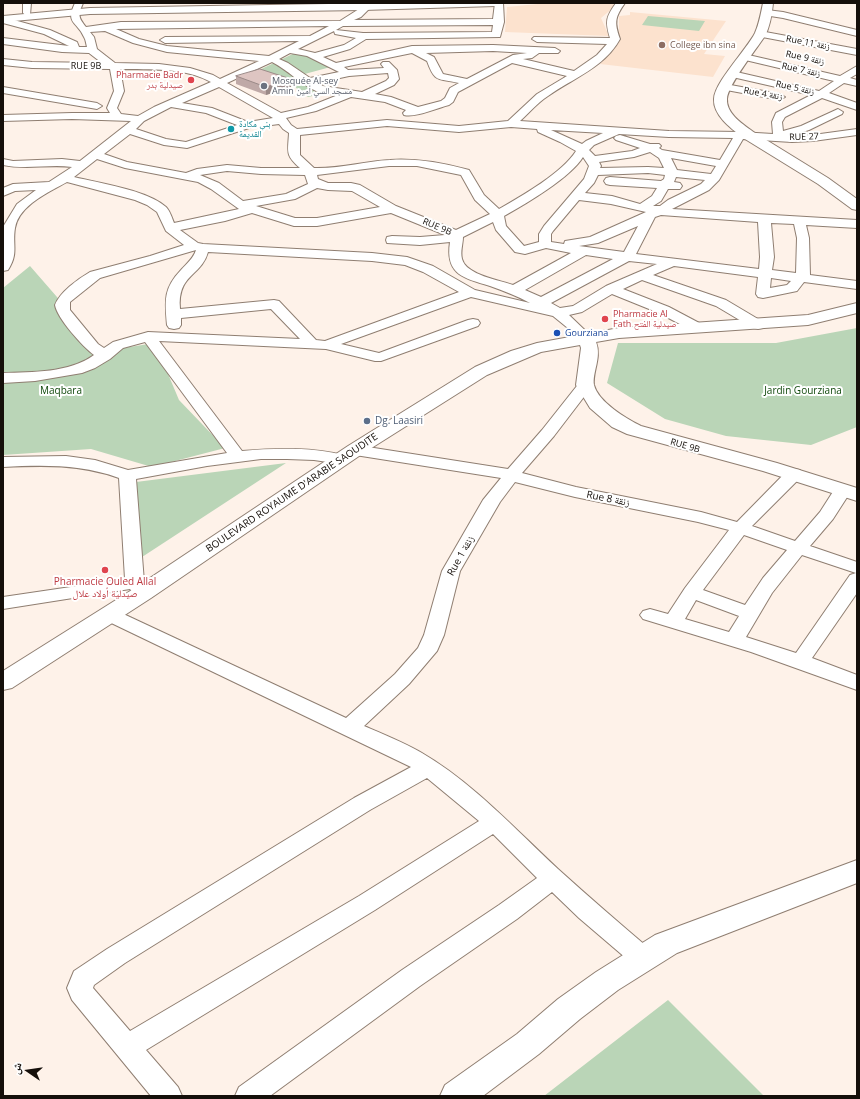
<!DOCTYPE html>
<meta charset="utf-8">
<style>
body{margin:0}
#map{position:relative;width:860px;height:1099px;overflow:hidden;background:#fef2e9;font-family:"Open Sans","Noto Naskh Arabic",sans-serif}
canvas{display:block}
.frame{position:absolute;inset:0;border:4px solid #150f0a;pointer-events:none}
.north{position:absolute;left:8px;top:1051px;width:40px;height:40px;-webkit-text-stroke:3px #fff;paint-order:stroke;rotate:283deg;font-size:11px;font-weight:700;line-height:16px;text-align:center;color:#150f0a}
.north::after{content:'';display:block;margin:auto;width:14px;height:18px;background:#150f0a;clip-path:polygon(50% 0,100% 100%,50% 72%,0 100%)}
</style>
<div id="map">
<canvas width="860" height="1099"></canvas>
<div class="frame"></div>
<div class="north">ش</div>
</div>
<script>
const g = document.querySelector('canvas').getContext('2d');
g.lineJoin = 'round';
function fillPath(path, color) {
  g.fillStyle = color;
  g.fill(path, 'evenodd');
}
function strokePath(path, color, width, dash) {
  g.strokeStyle = color;
  g.lineWidth = width;
  g.lineCap = dash ? 'butt' : 'round';
  g.setLineDash(dash || []);
  g.stroke(path);
}
function drawText(font, color, halo, rows, align = 'center') {
  g.font = font + ' "Open Sans","Noto Naskh Arabic",sans-serif';
  g.lineWidth = 4;
  g.setLineDash([]);
  g.textBaseline = 'middle';
  g.strokeStyle = halo;
  g.fillStyle = color;
  for (const [text, x, y, turn = 0] of rows) {
    g.save();
    g.translate(x, y);
    g.rotate((+turn || 0) * Math.PI / 180);
    g.textAlign = isNaN(turn) ? turn : align;
    if (halo) g.strokeText(text, 0, 0);
    g.fillText(text, 0, 0);
    g.restore();
  }
}
const built = new Path2D(`
 M548,3h66l-1,5 -12,10 8,18 -104,-4 2,-25z
 M630,12l96,9 -22,33 21,2 -12,21 -113,-13 19,-29v-19l11,-1z`);
const green = new Path2D(`
 M648,16l57,5 -6,10 -57,-6z
 M299,51l39,14 -37,10 22,19 -15,3 -13,-10 -42,-14z
 M30,266l74,85 51,-8 24,57 46,48 -73,19 -61,-18 -88,6v-167z
 M857,328v99l-46,18 -85,-9 -61,-17 -58,-36 11,-40h158z
 M286,463l-147,96 -3,-77z
 M668,1000l96,96h-220z`);
const street = new Path2D(`
 M23,3h8l-1,12 -3,1 -4,-3z
 M75,3h8c-5,12 -5,14 3,24l35,-5 219,-1 19,-12 -7,-6h10l7,6 -8,8 -7,3 139,-1 2,-16h8l1,19 -4,15 -134,2 -16,10 -27,8 13,6 76,-17 81,-1 62,3 5,3 -2,2h-19l-7,5 -9,1 51,12 23,-16 10,-11 -70,-2 -5,-3 2,-2 76,1c-5,-17 -4,-21 6,-35h9c-10,14 -11,19 -5,36 -16,29 -47,39 -72,57 -11,7 -19,17 -28,25l149,10 71,1 33,2 -1,-12 4,-9 35,-18 -83,-19 -1,-2 1,-2 4,-1 87,20 15,-10 -93,-22 -2,-2 2,-2 3,-1 96,22 17,-10v8l-7,4 7,2v6l-13,-3 -15,10 28,10v7l-35,-12 -37,19 -3,5 1,9 18,-5 37,-17 5,3 -1,2 -33,16 -19,6 23,-1 44,-6v6l-44,6 -21,1 -49,-3 -24,41 -10,10 -37,19 185,11v8l-51,-3 3,13 1,37 47,6v8l-53,-7 -7,9 -34,7 -5,-1 -2,-3 2,-17 -84,-11 -21,9 73,25 37,22 2,3 -2,3 -5,1 -5,-1 -37,-22 -74,-26 -19,9 46,18 34,18 2,3 -2,3 -5,1 -5,-1 -34,-18 -47,-19 -30,18 -13,3 24,23 -2,3 -5,1 -5,-1 -12,-12 -16,-13 -82,-19 -130,47 38,9 89,-33 5,-1 5,1 2,3 -2,3 -97,35h-6l-49,-12 -167,-8 83,110c35,-3 71,-4 105,5l2,3 -2,3 -6,2 -27,-4 -27,-1h-26l-54,7 -71,13 8,103 8,11 -2,4c-10,3 -14,0 -20,-8l-127,20v-12l122,-18 -6,-101c-39,-14 -76,-13 -116,-11v-10l63,-1 29,4 33,10 99,-17 -82,-111 -22,6 -13,11 -15,9 -13,5 -47,8 -32,2v-10c30,-1 66,0 91,-18 -11,-8 -37,-37 -39,-50 5,-13 23,-26 35,-33l60,-16 34,-11 -18,-14 -9,-19 -10,-7 -12,-5 -68,-18c-18,10 -48,23 -52,46 -3,17 4,25 -7,42l-5,1v-44l14,-23 19,-14 -21,1 -12,5v-8l10,-4 36,-2 23,-15c-23,-3 -46,3 -69,-2v-6l10,2 49,-2 18,2 51,-40 -59,-2 -69,2v-6l69,-2h38l-3,-5 7,-17 -4,-22 -78,-1 -29,-3v-6l29,3 70,1 -13,-10 -27,-1 -59,-8v-6l66,8 -25,-12 -41,-11v-6l47,13 27,12 2,5h8c-1,-3 -1,-7 -3,-10 -7,-16 -19,-13 -9,-34zM493,25l-1,7 -129,1 -27,-3 7,-4zM329,26l-19,10 -145,1 -5,3 5,3 134,-2 -30,15 -102,-10 -28,-7 -23,-10zM105,31l28,12 34,9 92,9 -39,18 -7,-4 -23,-7 -31,-4 -44,-1 -18,-14 -3,-12 -4,-5zM334,31l1,3 21,4 -12,7 -29,8 -17,-4zM493,51l34,2 -14,2 -46,24 -24,-5 -9,-17 -8,-4zM290,53l17,3 32,16 -29,6 -22,-15 -9,-4zM412,53l15,8c8,22 10,17 32,22l-9,5 -5,10 -4,3 -23,6 -27,-10 -16,-3 19,-9 5,-6 -2,-9 -8,-8h-6l-2,2 3,4 -36,2 -4,-3zM272,62c16,8 28,22 44,29 7,3 15,3 22,4l-30,12 -27,6 -54,-30zM512,63l55,13 -30,18 -29,27 -49,5 -72,-6 -90,9 -6,-4 -5,-7 30,-7 35,-14 34,5 21,8 -3,3 1,2c11,3 33,-7 45,-10l4,-3 5,-10zM120,69c30,1 64,-2 91,13l-57,25 -16,9 -17,-2 -4,-6 7,-17zM388,73l1,5 -3,3 -24,11 -39,-6 -6,-3 32,-7zM219,87l54,31 -25,4 -36,-14 -30,-5zM171,107l35,6 31,12 -51,17 -20,-3 -30,-10 8,-8zM279,124l4,5 6,4c-1,19 -4,22 11,35h-39l-34,-3 -30,4 -11,4 -59,-11 -23,-8 26,-20 34,11 23,3 62,-20zM387,126l72,6 52,-5 26,2 1,3 22,10 16,9c-14,22 -54,45 -77,58l-15,-14 -15,-25c-26,-7 -52,-12 -79,-10 -25,1 -50,9 -76,8l-14,-13v-20zM551,130l52,3 -17,8 -4,3zM619,134l50,3 64,1 -13,22 -58,-10 -3,-2 2,-2 -2,-2h-9l-30,-9 -4,1 -2,2 2,2 24,8 -8,3 -37,5 -6,-6 5,-5zM650,152l9,6 5,10 -16,-1 -48,1 1,-2 -2,-4 35,-5zM583,157l6,9 -5,13 -40,47 -5,8v8l-15,4 -18,-20 -2,-10c22,-12 67,-39 79,-59zM671,158l45,8 -5,8 -34,-4zM97,159l28,9 73,14 13,7 28,20 -65,14c-2,-5 -4,-12 -8,-16 -19,-17 -67,-24 -92,-30zM389,166h28l44,9 14,25 15,14 -34,16 -60,-24 -36,-21 -9,-2h-23l-10,-4 -1,-4zM227,171l34,3 44,1 3,9 -22,10 -43,7 -24,-18 -19,-8zM648,173l17,2 -1,4 -3,2 -51,-4 -4,1 -2,3 2,3 4,1 47,3 -5,8 -12,8 -28,-8 -27,-3 9,-10 4,-8zM676,177l29,3 -4,4 -33,16 -8,6h-7l8,-5 7,-12h12l2,-3 -2,-3 -6,-1zM317,188l11,2 24,1 28,16 -63,11h-22l-39,-12 39,-7zM579,200l32,4 35,8 -56,25 -25,4 -1,3 -13,-2v-8l2,-3zM252,213l42,13h23l74,-13 54,22 -25,2 -28,-1 -5,1 -1,3 1,3 33,2 30,-3c-5,33 14,36 40,44 14,5 27,10 40,17l-55,-13 -42,-24 -26,-9 -35,-4 -169,-9 -5,-1 -18,-13 45,-9zM661,215l97,7 2,35 -1,12 -123,-15 19,-37zM493,222l3,8 19,22 10,2 21,-6 25,5 -58,32c-14,-5 -47,-10 -51,-26 -2,-8 1,-15 1,-22zM771,223l23,1 3,14 -1,35 -24,-3 2,-13zM638,226l-14,26 -45,-6 19,-3zM196,250c-3,9 -9,13 -15,20 -18,19 -16,31 -14,55l2,3 5,1 5,-1 2,-3v-7l90,-9 29,30 -152,-7 -35,10 -9,6 -6,-4 -28,-34v-8l30,-24zM208,252l164,9 33,4 18,7 36,20 -134,49 -9,-1 -37,-39 -5,-1 -94,9c-3,-35 21,-32 28,-57zM586,255l27,4 -72,38 -16,-7zM629,261l28,3 -51,22 -33,20 -13,2 -9,-5zM771,278l20,3 -4,4 -17,3z
 M767,10l16,2 74,18v6l-74,-18 -19,-3 -1,-2z
 M760,31l97,18v6l-100,-19 -2,-2 2,-2z
 M725,84l55,10 5,3 -5,3 -59,-11 -1,-2 1,-2z
 M3,87l94,16 5,3 -5,3 -94,-16z
 M585,380l5,2 3,3 -39,51 -32,37 54,14 125,25 36,10 51,-52 6,-1 6,1 2,4 -2,4 -48,48 43,15 25,-29 16,-25 6,-1 6,1 3,4 -18,28 -23,27 47,16v31l-45,65 45,17v15l-106,-38 -108,-33 -3,-4 3,-4 7,-2 18,5 17,-26 44,-58 -31,-8 -123,-25 -60,-15 -15,20 -40,69 -16,64 -7,16 -28,33 -45,42c19,8 39,16 58,27 50,29 93,76 136,116 30,27 62,55 94,82l3,7 -3,7 -9,3 -9,-3 -55,-47 -27,-26 -35,27 -97,67 -150,110h-35l4,-9 163,-117 97,-65 38,-27 -44,-44 -118,76 -229,140 32,37 4,9h-31l-79,-96 -5,-12 7,-17 33,-22 247,-151 57,-31 -308,-148 -3,-4 3,-4 7,-2 7,2 229,107 49,-44 23,-26 6,-13 18,-64 41,-71 18,-22 -146,-23 -6,-2 -2,-3 2,-3 6,-2 153,24 34,-39 38,-48zM744,535l43,15 -24,28 -18,27 -42,-15zM802,555l54,18 -6,2 -54,78 -50,-16 26,-44zM696,600l43,16 -10,16 -44,-13zM427,778l52,43 -120,75 -229,135 -37,-43 1,-3 31,-22 245,-153z`);
const secondary = new Path2D(`
 M388,3h113l-5,3 -133,4 -273,4 -87,8v-6l87,-8z
 M763,3h10c-1,11 -3,23 -8,33 -8,12 -38,50 -38,63 -1,15 17,26 28,34l73,45 29,21v11l-5,-1 -34,-25 -73,-45c-12,-9 -32,-23 -31,-40 0,-16 33,-50 41,-66 4,-9 6,-20 8,-30z
 M857,303v10l-49,12 -189,13 -23,4c6,15 -4,31 -2,43 4,17 33,34 47,41l136,37 80,25v13l-94,-30 -136,-37 -15,-7 -22,-19 -14,-23 5,-37 -1,-3 -39,7 -54,23 -125,79 -211,144 -139,90 -9,2v-19l132,-83 213,-142 127,-79 36,-16 26,-8 82,-15 189,-13z
 M857,860v23l-180,70 -59,37 -38,29 -41,35 -56,42h-43l5,-11 72,-51 41,-35 38,-27 59,-37z`);
const wall = new Path2D(`
 M236,76l55,11 -25,8 -30,-11z`);
const shadedWall = new Path2D(`
 M291,79v8l-25,8v-8z`);
const building = new Path2D(`
 M260,69l31,10 -25,8 -30,-11z`);
const markers = [
 [662,45,4,"#8d6e63"],
 [191,80,4,"#e0444e"],
 [264,86,4,"#6b7280"],
 [231,129,4,"#0f9aa8"],
 [605,319,4,"#e0444e"],
 [557,333,4,"#1a4fb4"],
 [367,421,4,"#5c6f8a"],
 [105,570,4,"#e0444e"]
];
const farStreetnames = [
 ["Rue 11 زنقة",808,43,11],
 ["Rue 9 زنقة",805,58,12],
 ["RUE 9B",86,66],
 ["Rue 7 زنقة",801,70,12],
 ["Rue 5 زنقة",795,88,12],
 ["Rue 4 زنقة",763,94,10],
 ["RUE 27",804,137,-2],
 ["RUE 9B",437,227,23],
 ["RUE 9B",685,446,16]
];
const farEducationnames = [
 ["College ibn sina",670,45]
];
const farHealthnames = [
 ["Pharmacie Badr",183,75],
 ["صيدلية بدر",183,85],
 ["Pharmacie Al",613,314,"left"],
 ["Fath صيدلية الفتح",613,324,"left"]
];
const farWorshipnames = [
 ["Mosquée Al-sey",272,81],
 ["Amin مسجد السي أمين",272,91]
];
const farCulturenames = [
 ["بني مكادة",239,124],
 ["القديمة",239,134]
];
const farTransitnames = [
 ["Gourziana",565,333]
];
const parkNames = [
 ["Maqbara",61,391],
 ["Jardin Gourziana",803,391]
];
const serviceNames = [
 ["Dg. Laasiri",375,421]
];
const streetNames = [
 ["BOULEVARD ROYAUME D'ARABIE SAOUDITE",292,493,-34],
 ["Rue 8 زنقة",608,499,11],
 ["Rue 1 زنقة",461,556,-61]
];
const healthNames = [
 ["Pharmacie Ouled Allal",105,582],
 ["صيدلية أولاد علال",105,594]
];
fillPath(built, '#fce2ce');
fillPath(green, '#bad5b7');
strokePath(street, '#8f7e71', 2);
strokePath(secondary, '#8f7e71', 2);
fillPath(street, '#fff');
fillPath(secondary, '#fff');
fillPath(wall, '#bfa9a7');
fillPath(shadedWall, '#9b8a88');
fillPath(building, '#dec5c2');
strokePath(building, '#9b8a88', 1);
for (const [x, y, r, color] of markers) {
  const dot = new Path2D();
  dot.arc(x, y, r, 0, 2 * Math.PI);
  g.fillStyle = color;
  g.fill(dot);
  strokePath(dot, '#fff', 1.5);
}
drawText('9px', '#150f0a', '#fff', farStreetnames);
drawText('9px', '#785e54', '#fff', farEducationnames, 'left');
drawText('9px', '#be3a42', '#fff', farHealthnames, 'right');
drawText('9px', '#5b616d', '#fff', farWorshipnames, 'left');
drawText('9px', '#0d838f', '#fff', farCulturenames, 'left');
drawText('9px', '#164399', '#fff', farTransitnames, 'left');
drawText('10px', '#0f480a', '#fff', parkNames);
drawText('10px', '#4e5e75', '#fff', serviceNames, 'left');
drawText('10px', '#150f0a', '#fff', streetNames);
drawText('10px', '#be3a42', '#fff', healthNames);
</script>
